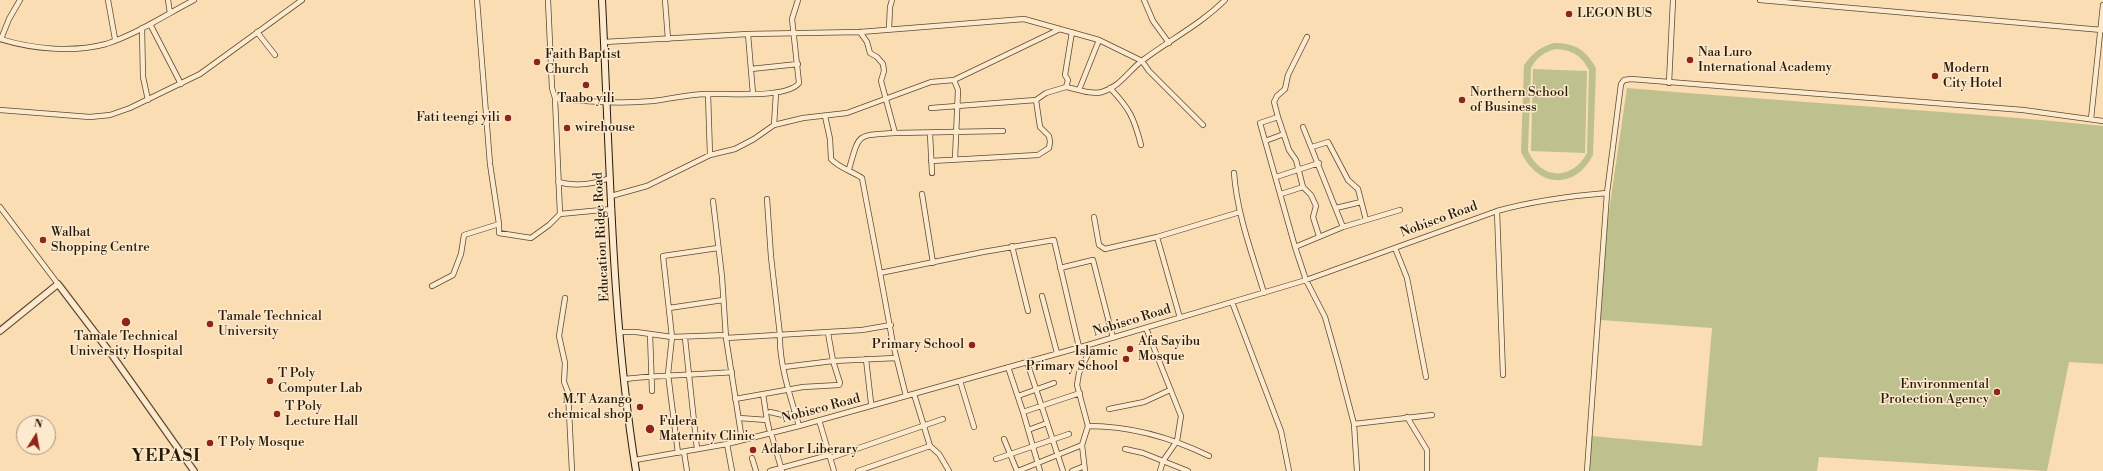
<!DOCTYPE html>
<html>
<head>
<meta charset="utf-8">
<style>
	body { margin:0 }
	#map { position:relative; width:2103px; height:471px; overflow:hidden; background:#faddb3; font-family:"Libre Bodoni",serif }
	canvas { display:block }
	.north { position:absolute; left:16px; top:415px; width:40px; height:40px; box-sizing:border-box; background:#fce9ce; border:1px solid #a7967e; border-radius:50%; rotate:11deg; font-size:11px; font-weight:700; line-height:16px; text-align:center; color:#281a05 }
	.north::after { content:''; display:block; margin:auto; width:14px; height:18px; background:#8f2418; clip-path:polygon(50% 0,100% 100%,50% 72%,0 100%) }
</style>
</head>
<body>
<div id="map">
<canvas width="2103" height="471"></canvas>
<div class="north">N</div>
</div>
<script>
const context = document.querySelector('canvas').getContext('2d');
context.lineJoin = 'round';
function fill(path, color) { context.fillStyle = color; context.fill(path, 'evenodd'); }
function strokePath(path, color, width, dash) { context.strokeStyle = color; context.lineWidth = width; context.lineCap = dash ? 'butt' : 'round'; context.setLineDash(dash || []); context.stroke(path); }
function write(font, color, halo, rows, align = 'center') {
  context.font = font + ' "Libre Bodoni",serif'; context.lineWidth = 3; context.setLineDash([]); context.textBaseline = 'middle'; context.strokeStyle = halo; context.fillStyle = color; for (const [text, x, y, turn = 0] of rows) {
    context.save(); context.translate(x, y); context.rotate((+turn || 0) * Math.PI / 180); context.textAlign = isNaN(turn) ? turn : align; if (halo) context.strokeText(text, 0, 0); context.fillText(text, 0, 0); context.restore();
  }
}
fill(new Path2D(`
	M1554,43c21,0 32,7 42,25l-3,87c-18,35 -55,33 -72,-3l3,-87c9,-12 16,-18 30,-22zM1555,49c17,1 26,6 34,21l-2,83c-15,28 -46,27 -59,-2l3,-83c6,-11 12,-15 24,-19z
	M1533,69l54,2 -2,82 -54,-2z
	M1627,88c159,14 318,22 476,38v238l-34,-2 -22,109 -228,-14 -2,14h-227l1,-35 111,10 10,-118 -111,-8v-54z`), '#bec18d');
const minor = new Path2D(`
	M108,0l7,39
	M168,0l2,13
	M477,0l13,164 9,60v9l32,5 18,-13 11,-11 52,-5
	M548,0l4,88 3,10 5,116
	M665,0l3,39
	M1144,0l9,21 16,22
	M1760,0l342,30
	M150,24l31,60
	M142,28l1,49 5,23
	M889,29l1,-22 2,-7
	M257,32l18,23
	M860,32l7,10 3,11 7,4 6,7 1,7 -3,10 14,52 108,-2
	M748,34l5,60
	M1307,37l-19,38 -3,14 -8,7 -3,6 4,15 -18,6 35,124 11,33 19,37 13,46 16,61 3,47
	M0,39c33,10 73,14 106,5 31,-10 59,-29 88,-44
	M1,39l8,-20 11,-19
	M604,42l144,-8 112,-2 164,-13 75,21 43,21 7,10 54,54
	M751,69l47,-5
	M954,80l4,10 -3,69
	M1669,83l4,-83
	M1066,87c11,2 25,8 36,5 18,-5 27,-22 41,-32 28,-21 58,-36 82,-60
	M1110,88c20,21 24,30 31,57
	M1079,90l20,-50
	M708,94l2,61
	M555,98c32,4 67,6 98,3 18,-2 36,-7 54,-7 20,-1 80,5 92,-11l-7,-64 6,-19
	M931,108l105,-8
	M0,110l90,7 20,-2 20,-7 70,-34 102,-74
	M825,116l5,23 1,20c8,9 21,12 31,19l18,95
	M1278,117l11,33 7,10 7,27 8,8 5,11 -3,11 6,19
	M2091,119l12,-114
	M774,125l2,-32
	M1303,127l40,100
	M930,134l2,39
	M1265,141l19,-7
	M1312,147l16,-5 20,38 10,9 8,31
	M931,161l107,-6 11,-7 1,-6 -1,-6 -9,-9 -4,-27 10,-7 20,-6 2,-7 -3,-5 7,-43
	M849,169c11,-38 8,-33 46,-36
	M1234,173c3,41 18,80 30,120
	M1276,177l43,-14
	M558,182c18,5 36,2 52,-4
	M922,194l11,69
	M1281,194l22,-7
	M611,196l36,-10 63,-31 25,-6 19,-10 20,-14 29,-7 44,-5 84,-31 23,-2 106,-51
	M767,199l4,58 9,78c-1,30 11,63 19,91
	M713,201l9,76 4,61 16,102
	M0,207l58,77
	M1336,208l25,-6
	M1497,211l6,164
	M1094,217l5,28 6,4 52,-12 83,-25
	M1157,237l23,81
	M1012,246l16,65
	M1295,247l48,-20 57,-17
	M1395,248l12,30 19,99
	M1060,268l33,-8 20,78
	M432,286l21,-11 8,-21 3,-19 35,-11
	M1042,296l15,57
	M565,298l-6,38 6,27 -1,19 4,10 4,79
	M1232,302l49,129 8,40
	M669,308l54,-8
	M1146,328l35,88 -4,25 -14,20 -3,10
	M619,332h17l36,5 54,-2
	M650,334l2,57
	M685,338l12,111
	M726,338l136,-8 29,-5
	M866,359l5,44
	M1027,362l36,109
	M784,367l49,-6 63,-3
	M1008,367l15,45 17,59
	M624,379c36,-4 72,-4 108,-7
	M960,381l14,46
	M914,394l16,52 9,8 10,17
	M906,396l-13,-52 -13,-71 103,-21 71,-12 25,107
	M1018,396l36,-13
	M735,399l68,-12 36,-2 1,-2 -7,-22 -5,-28
	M1109,409l35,-7 26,-12
	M770,412l13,3 11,-1
	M1023,412l57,-19
	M1407,417l20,33v21
	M739,418l28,2 -4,-26
	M767,420l2,9
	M819,420l15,51
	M1354,424l78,-9
	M1088,426c43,0 82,11 121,30
	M1028,430l19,-7
	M771,433l11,38
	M1004,439l13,32
	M727,444l5,27
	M1125,449l18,4 45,18
	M684,452l3,19
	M678,453l-10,-79 4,-37 -9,-81 55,-8
	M752,458l4,13
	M830,458l113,-39
	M996,459l73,-25
	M635,460l92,-16 72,-18 289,-81 218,-65 191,-69c36,-10 73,-15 110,-18
	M770,471l59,-16
	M858,471l72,-25
	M1018,471l64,-26
	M1072,471l10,-4
	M1085,471l-3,-26 6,-19 -11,-41 2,-12 9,-19v-9
	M1587,471l20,-278 14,-109 3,-4 7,-1 392,31 80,11`);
const tertiary = new Path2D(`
	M0,331l58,-47 54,71 82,116`);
const secondary = new Path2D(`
	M602,0c8,157 9,315 34,471`);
strokePath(minor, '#5c4b30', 6);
strokePath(tertiary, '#5c4b30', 8);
strokePath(secondary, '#281a05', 8);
strokePath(minor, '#fce9ce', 4.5);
strokePath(tertiary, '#fce9ce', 5.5);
strokePath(secondary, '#fce9ce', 6);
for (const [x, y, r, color] of [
	[1569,14,4,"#8f2418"],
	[1690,60,4,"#8f2418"],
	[537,62,4,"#8f2418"],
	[1935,76,4,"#8f2418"],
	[586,85,4,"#8f2418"],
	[1462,100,4,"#8f2418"],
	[508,118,4,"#8f2418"],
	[567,128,4,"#8f2418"],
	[43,240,4,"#8f2418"],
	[126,322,5,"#8f2418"],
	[210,324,4,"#8f2418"],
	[972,345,4,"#8f2418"],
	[1130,349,4,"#8f2418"],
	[1126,359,4,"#8f2418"],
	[270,381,4,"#8f2418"],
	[1997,392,4,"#8f2418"],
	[640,407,4,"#8f2418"],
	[277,414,4,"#8f2418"],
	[650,429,5,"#8f2418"],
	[210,443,4,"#8f2418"],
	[753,450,4,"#8f2418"]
]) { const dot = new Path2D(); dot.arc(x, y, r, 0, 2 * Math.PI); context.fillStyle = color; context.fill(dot); strokePath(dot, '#fce9ce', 1.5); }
write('13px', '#281a05', '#fce9ce', [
	["LEGON BUS",1577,14],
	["Naa Luro",1698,53],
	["International Academy",1698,68],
	["Faith Baptist",545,55],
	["Church",545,70],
	["Modern",1943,69],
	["City Hotel",1943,84],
	["Northern School",1470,93],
	["of Business",1470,108],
	["Taabo yili",586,99,"center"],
	["Fati teengi yili",500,118,"right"],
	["wirehouse",575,128],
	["Walbat",51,233],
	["Shopping Centre",51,248],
	["Tamale Technical",218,317],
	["University",218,332],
	["Tamale Technical",126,337,"center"],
	["University Hospital",126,352,"center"],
	["Afa Sayibu",1138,342],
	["Mosque",1138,357],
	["Primary School",964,345,"right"],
	["Islamic",1118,352,"right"],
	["Primary School",1118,367,"right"],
	["T Poly",278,374],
	["Computer Lab",278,389],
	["Environmental",1989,385,"right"],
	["Protection Agency",1989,400,"right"],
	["M.T Azango",632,400,"right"],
	["chemical shop",632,415,"right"],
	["T Poly",285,407],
	["Lecture Hall",285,422],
	["Fulera",659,422],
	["Maternity Clinic",659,437],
	["T Poly Mosque",218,443],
	["Adabor Liberary",761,450]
], 'left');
write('13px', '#281a05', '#fce9ce', [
	["Nobisco Road",1439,220,-20],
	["Education Ridge Road",602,237,-93],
	["Nobisco Road",1132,321,-17],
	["Nobisco Road",821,409,-15]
]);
context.letterSpacing = '1px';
write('bold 17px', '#281a05', '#fce9ce', [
	["YEPASI",166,457]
]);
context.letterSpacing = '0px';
</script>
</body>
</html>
